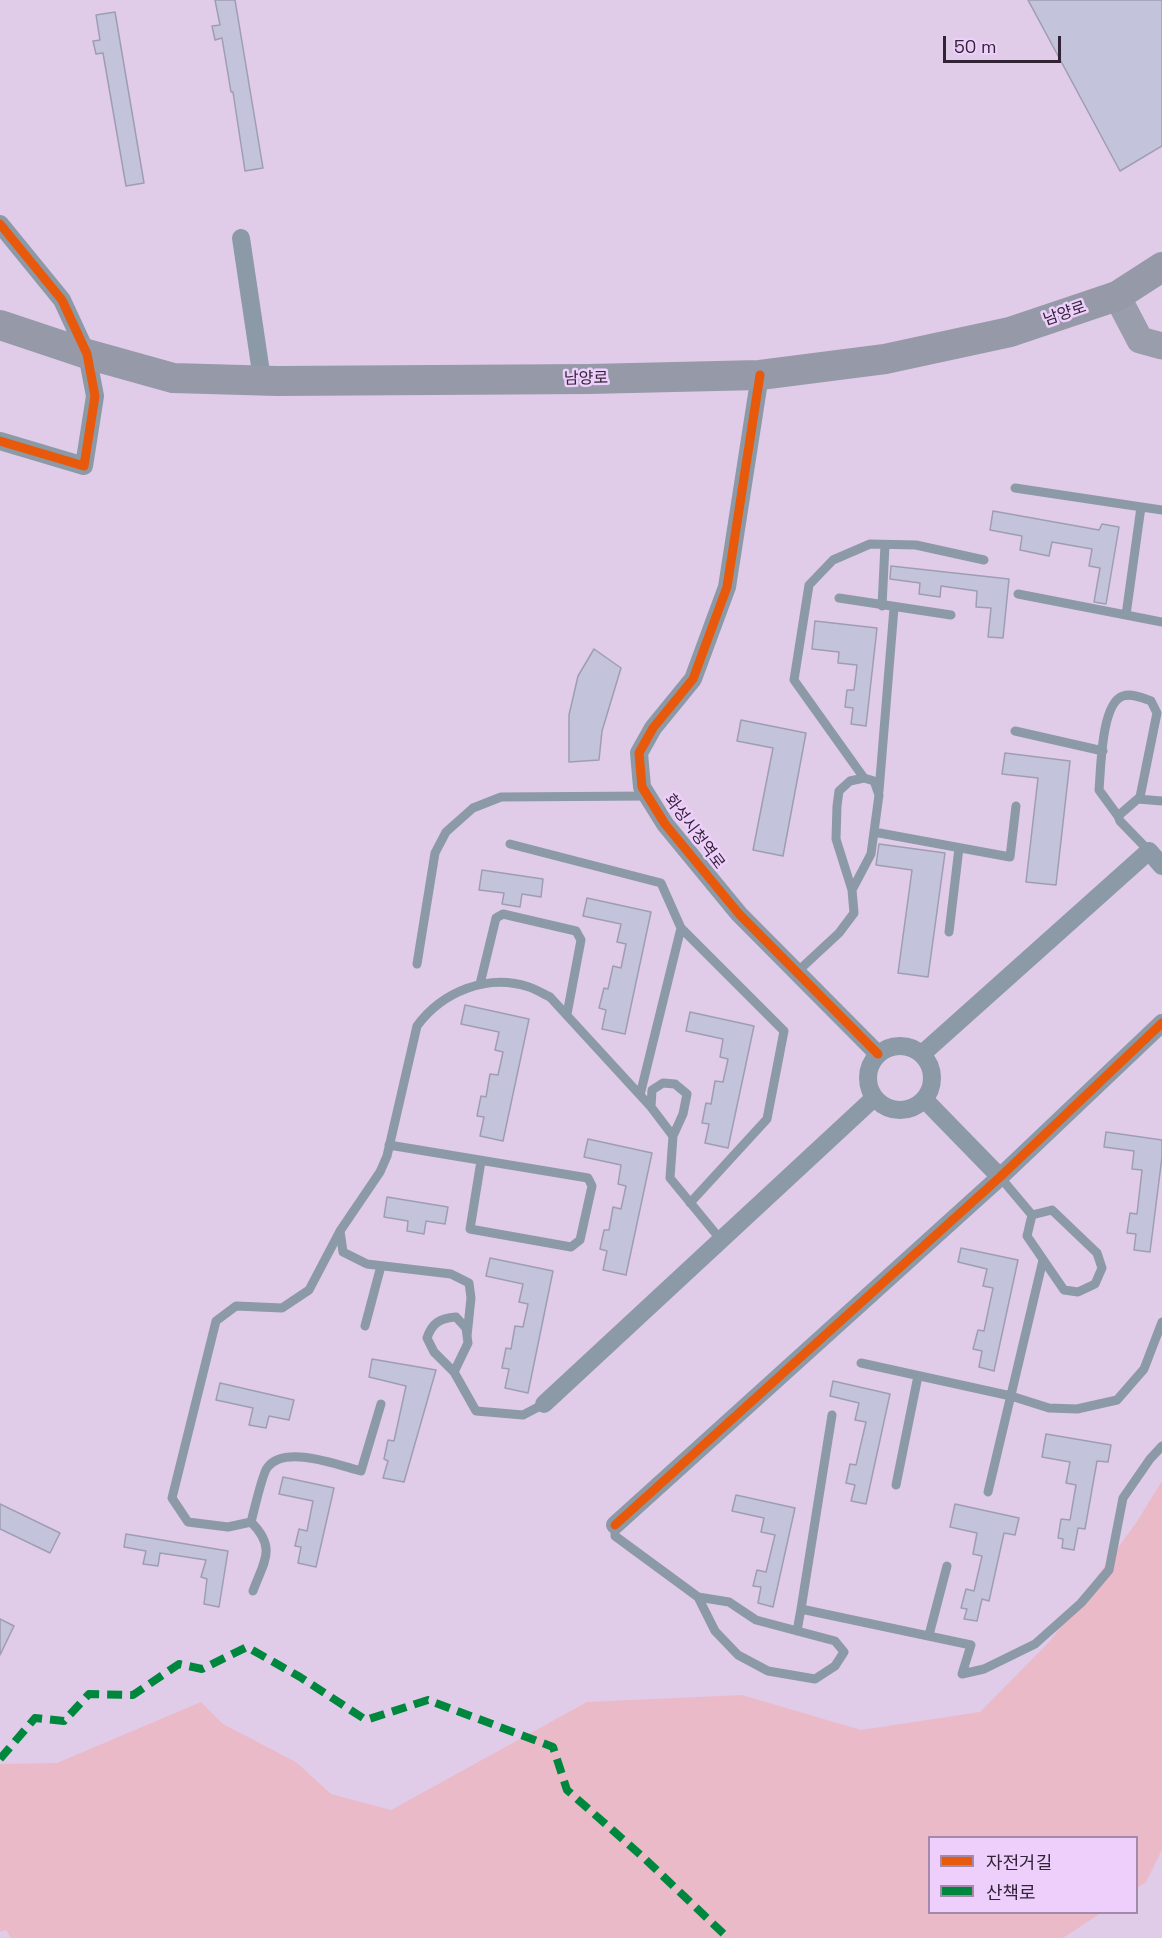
<!DOCTYPE html>
<html>
<head>
<meta charset="utf-8">
<style>
	body { margin:0 }
	#map { position:relative; width:1162px; height:1938px; overflow:hidden; background:#e0cce8; font-family:"Space Grotesk","Noto Sans KR",sans-serif }
	canvas { display:block }
	.legend { position:absolute; left:928px; top:1836px; width:210px; height:78px; box-sizing:border-box; background:#eecffb; border:2px solid #a38aad; margin:0; padding:8px 10px; list-style:none; font-size:18px; color:#322337 }
	.legend li { display:flex; align-items:center; gap:12px; height:30px }
	.legend b { width:30px; border:2px solid #a38aad }
	.scale { position:absolute; left:943px; top:36px; width:118px; height:27px; box-sizing:border-box; border:3px solid #322337; border-top:0; padding-left:8px; font-size:18px; line-height:21px; white-space:nowrap; color:#322337; -webkit-text-stroke:4px #eecffb; paint-order:stroke }
</style>
</head>
<body>
<div id="map">
<canvas width="1162" height="1938"></canvas>
<ul class="legend">
<li><b style="height:8px;background:#e8590c"></b>자전거길</li>
<li><b style="height:8px;background:#00873e"></b>산책로</li>
</ul>
<div class="scale">50 m</div>
</div>
<script>
const context = document.querySelector('canvas').getContext('2d');
context.lineJoin = 'round';
function fill(path, color) { context.fillStyle = color; context.fill(path, 'evenodd'); }
function strokePath(path, color, width, dash) { context.strokeStyle = color; context.lineWidth = width; context.lineCap = dash ? 'butt' : 'round'; context.setLineDash(dash || []); context.stroke(path); }
function write(font, color, halo, rows, align = 'center') {
  context.font = font + ' "Space Grotesk","Noto Sans KR",sans-serif'; context.lineWidth = 5; context.setLineDash([]); context.textBaseline = 'middle'; context.strokeStyle = halo; context.fillStyle = color; for (const [text, x, y, turn = 0] of rows) {
    context.save(); context.translate(x, y); context.rotate((+turn || 0) * Math.PI / 180); context.textAlign = isNaN(turn) ? turn : align; if (halo) context.strokeText(text, 0, 0); context.fillText(text, 0, 0); context.restore();
  }
}
fill(new Path2D(`
	M1162,1481v369l-16,32 -9,6 -1,-50h-206v74l171,1 -38,25h-1052l-5,-8 -6,2v-168l57,-1 144,-61 22,22 73,38 35,32 60,16 196,-108 155,-7 119,35 119,-18 70,-71 86,-118z`), '#eabac8');
const building = new Path2D(`
	M215,0h20l28,168 -18,3 -12,-79h-2l-9,-54 -7,2 -3,-14 8,-1z
	M1028,0h134v146l-42,25z
	M115,12l29,171 -18,3 -23,-133 -7,1 -3,-13 7,-1 -4,-25z
	M993,511l106,19 3,-6 17,3 -13,77 -12,-2 6,-34 -11,-2 3,-17 -40,-7 -3,14 -29,-6 2,-14 -32,-6z
	M891,566l118,13 -6,59 -15,-1 3,-29 -15,-1 1,-16 -36,-5 -1,11 -21,-3 1,-11 -30,-4z
	M815,621l62,7 -11,98 -15,-2 2,-16 -8,-1 2,-17h7l3,-25 -19,-2 1,-11 -27,-3z
	M594,649l27,19 -19,63 -3,29 -30,2v-47l9,-39z
	M741,720l65,13 -23,123 -30,-6 20,-102 -36,-7z
	M1005,753l65,8 -14,124 -30,-3 12,-104 -36,-4z
	M879,844l66,9 -17,124 -30,-4 14,-103 -36,-5z
	M482,870l61,9 -2,18 -19,-3 -2,13 -18,-3 2,-11 -25,-3z
	M587,898l64,14 -26,122 -23,-5 4,-19 -7,-2 5,-20 4,1 5,-23 8,2 5,-24 -9,-2 4,-18 -38,-8z
	M465,1005l64,14 -26,122 -23,-5 4,-19 -7,-1 4,-20 5,1 4,-23 8,1 5,-23 -8,-2 4,-18 -38,-8z
	M690,1012l64,14 -26,122 -23,-5 4,-19 -7,-1 4,-20 5,1 4,-23 8,1 5,-23 -8,-2 3,-18 -37,-8z
	M1106,1132l56,8v17l-12,95 -16,-2 2,-16 -9,-1 3,-20 7,1 5,-44 -10,-1 2,-18 -30,-4z
	M588,1139l64,14 -26,122 -23,-5 4,-19 -7,-2 4,-19h5l4,-23 8,2 5,-23 -8,-2 3,-19 -37,-8z
	M387,1197l61,10 -3,17 -19,-3 -2,13 -17,-3 1,-10 -24,-4z
	M961,1248l57,12 -24,111 -15,-4 3,-16 -9,-2 5,-19 6,1 9,-43 -10,-2 4,-17 -29,-7z
	M490,1258l63,13 -25,122 -23,-5 4,-19 -7,-1 4,-20 5,1 4,-23 8,1 5,-23 -9,-2 4,-18 -37,-8z
	M372,1359l64,11 -32,112 -21,-4 5,-17 -4,-2 4,-19 6,1 12,-55 -37,-9z
	M833,1381l57,13 -24,110 -15,-3 4,-16 -9,-2 4,-19 6,1 10,-43 -11,-2 4,-17 -29,-7z
	M220,1383l74,17 -5,20 -20,-4 -3,12 -17,-3 4,-17 -37,-8z
	M1046,1434l65,11 -3,17 -11,-1 -12,68 -7,-1 -4,22 -12,-2 1,-9 -5,-1 3,-19 9,1 6,-35 -10,-2 4,-21 -28,-5z
	M283,1477l51,11 -18,79 -18,-4 3,-16 -6,-1 4,-17 8,2 6,-30 -34,-7z
	M736,1495l59,13 -22,99 -15,-4 3,-16 -8,-1 4,-16 9,2 9,-37 -14,-3 3,-14 -32,-7z
	M0,1504l60,29 -10,20 -50,-24z
	M955,1504l64,14 -4,17 -11,-2 -15,68 -7,-2 -5,22 -13,-2 3,-10 -6,-1 5,-19 8,2 8,-35 -9,-2 4,-21 -27,-6z
	M126,1534l102,17 -9,56 -15,-3 3,-25 -6,-2 5,-17 -46,-7 -2,13 -15,-2 3,-13 -22,-4z
	M0,1619l14,7 -14,29z`);
fill(building, '#c3c3db');
strokePath(building, '#9f9db3', 1.5);
strokePath(new Path2D(`
	M1015,488l147,22
	M1141,507l-15,108 36,7
	M1018,594l108,21
	M839,598l112,17
	M882,606l3,-61
	M1015,731l88,20
	M864,778l-70,-98 15,-95 24,-25 37,-16 46,1 68,15
	M879,791l15,-183
	M1138,799l24,2
	M1118,816l22,-19 17,-84 -6,-12c-8,-3 -19,-8 -28,-5 -22,7 -22,73 -24,94l19,26 2,5 29,30
	M874,832l136,25 6,-51
	M510,844l151,39 20,45 103,103 -17,88 -77,84
	M949,932l10,-84
	M417,964l18,-111 11,-21 27,-24 28,-11 147,-1
	M797,972l42,-39 15,-20 -2,-23 -16,-51 1,-33 2,-15 11,-10 14,-3 10,3 5,14 -8,59 -19,36
	M480,984l16,-66 7,-4 73,17 5,9 -14,74
	M640,1095l41,-167
	M673,1136l10,-22 4,-20 -12,-10 -12,-1 -11,7 -1,17 22,29 -3,42 51,62
	M389,1145l199,33 4,8 -12,54 -9,7 -101,-18 11,-68
	M1000,1177l32,38
	M1052,1210l45,43 5,15 -7,16 -17,8 -14,-2 -37,-54 5,-21z
	M365,1326l16,-60
	M467,1336l4,-38 -2,-15 -18,-9 -84,-10 -24,-12 -3,-21 40,-59 7,-16 30,-130c25,-34 70,-53 112,-39 7,2 14,7 21,10l101,110
	M861,1363l150,33 38,12 28,1 40,-9 27,-31 18,-47
	M454,1372l14,-29 -2,-15 -10,-11c-16,1 -24,6 -29,21l7,14 20,20 22,39 47,4 21,-11
	M896,1485l22,-109
	M988,1492l55,-232
	M251,1522l-23,5 -40,-5 -16,-24 44,-177 20,-15 46,2 27,-18 31,-59
	M615,1525v11l83,61 17,34 23,24 30,16 47,8 20,-13 9,-14 -9,-11 -79,-21 -27,-18 -31,-5
	M253,1591c11,-30 24,-43 -2,-69 3,-11 11,-47 16,-54 17,-24 71,-3 94,3l20,-67
	M801,1609l31,-194
	M797,1631l4,-22 170,36 -9,29 22,-5 51,-25 46,-41 28,-33 14,-72 27,-39 12,-13
	M929,1635l18,-69`), '#8c99a7', 9);
strokePath(new Path2D(`
	M0,224l62,76 25,54 8,42 -11,70 -84,-25
	M241,238l21,141
	M760,375l-33,212 -34,92 -40,49 -14,25 3,34 23,37 74,90 139,140
	M868 1078a32 32 0 1 1 64 0a32 32 0 1 1-64 0Z
	M922,1054l227,-203 13,15
	M924,1099l76,78
	M544,1404l330,-306
	M615,1525l385,-348 162,-154`), '#8c99a7', 18);
strokePath(new Path2D(`
	M1117,296l23,44 22,6`), '#999dac', 27);
strokePath(new Path2D(`
	M0,325l87,29 86,24 104,3 312,-2 171,-4 125,-16 125,-27 107,-36 45,-29`), '#9699a8', 30);
strokePath(new Path2D(`
	M0,1759l35,-41 29,3 25,-27 44,1 46,-31 23,5 45,-22 53,30 66,43 62,-20 125,47 14,43 77,68 84,80`), '#00873e', 8, [15, 8]);
strokePath(new Path2D(`
	M0,224l62,76 25,54 8,42 -11,70 -84,-25
	M760,375l-33,212 -34,92 -40,49 -14,25 3,34 23,37 74,90 139,140
	M615,1525l385,-348 162,-154`), '#e8590c', 9);
write('16px', '#322337', '#eecffb', [
	["남양로",1065,314,-19],
	["남양로",586,379,-1],
	["화성시청역로",694,832,53]
]);
</script>
</body>
</html>
